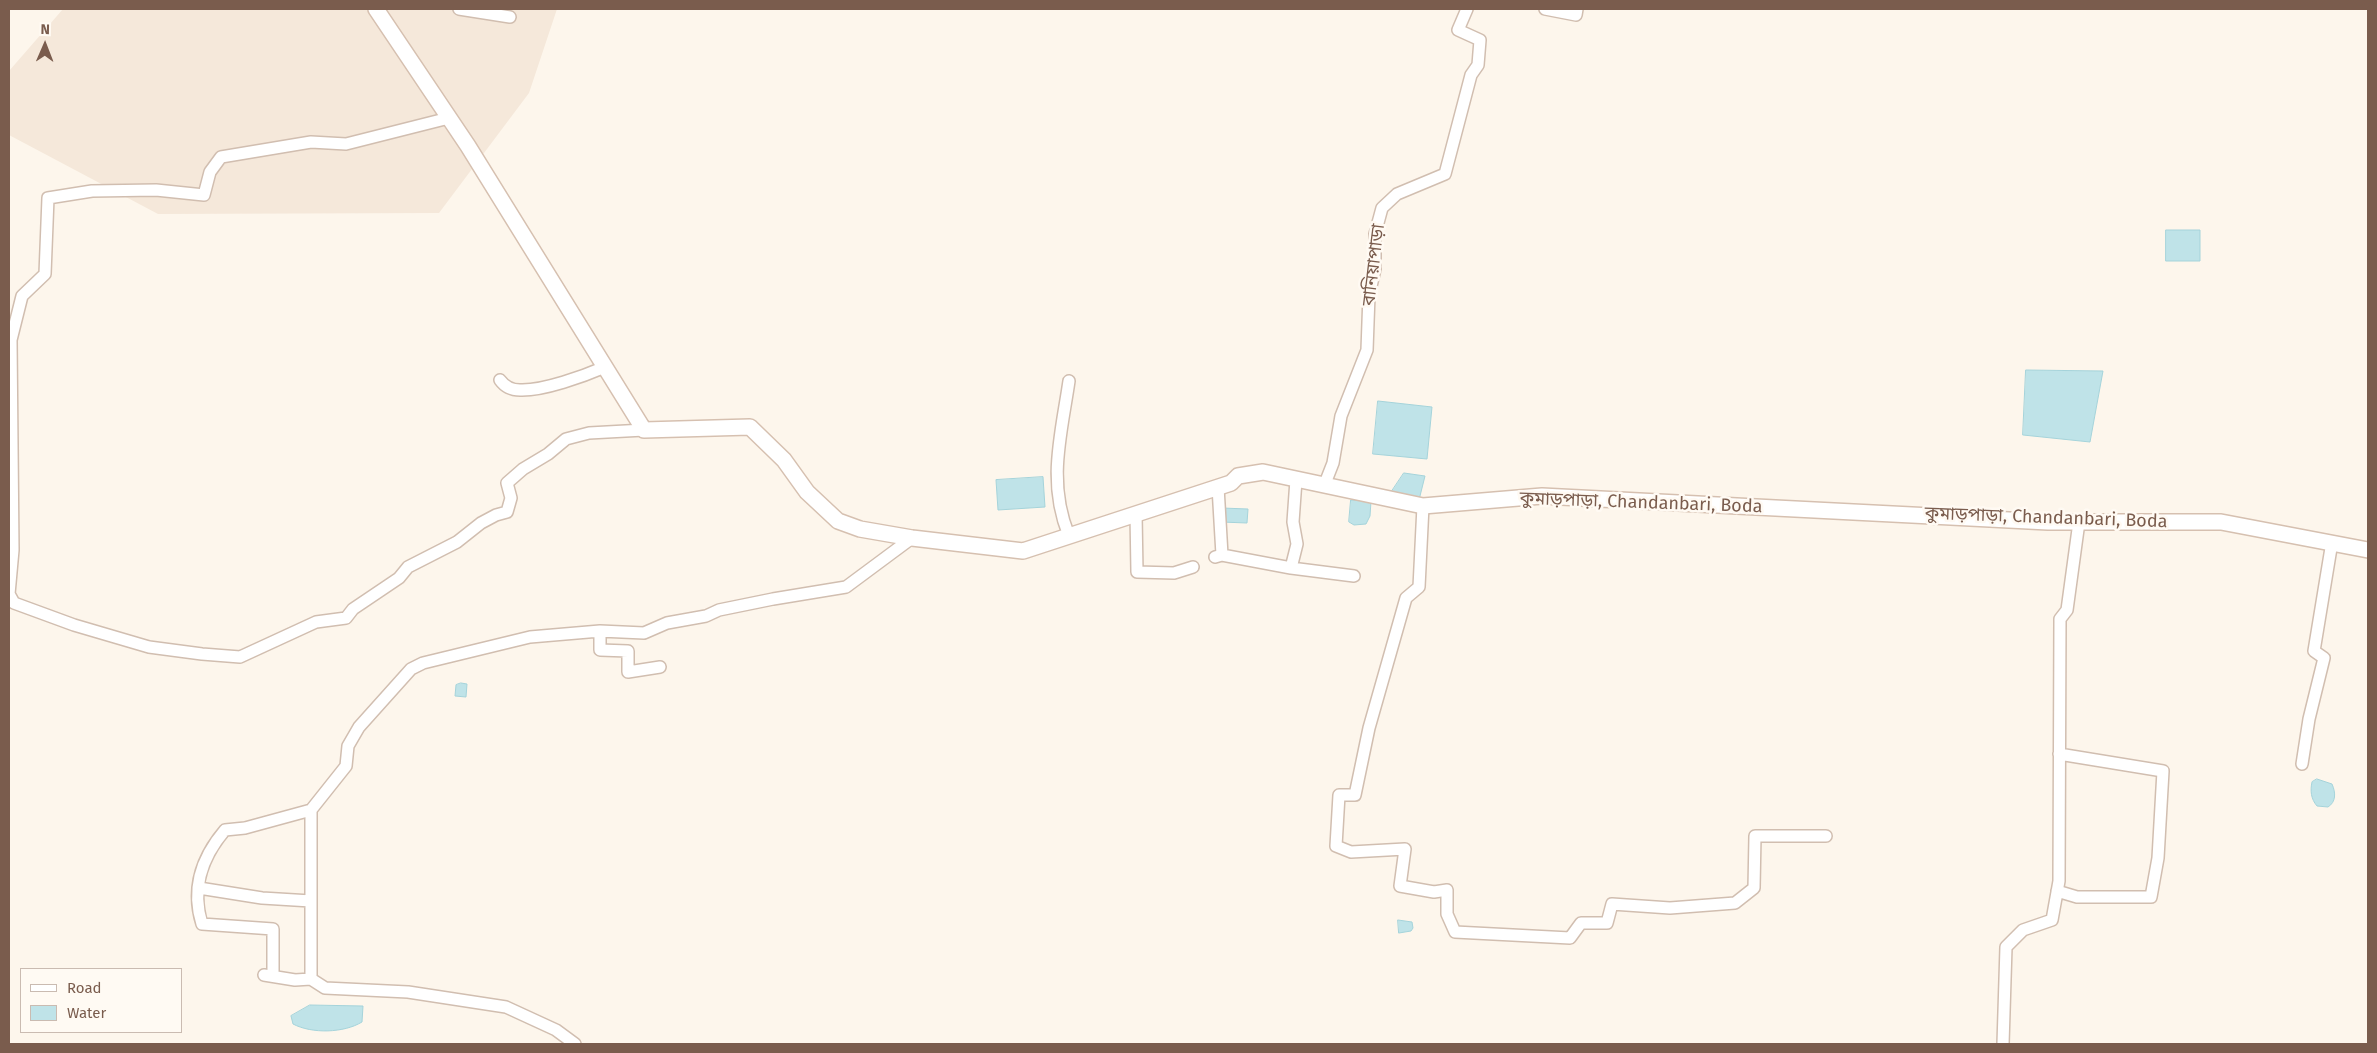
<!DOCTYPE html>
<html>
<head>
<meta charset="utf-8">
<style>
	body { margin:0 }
	#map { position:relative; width:2377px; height:1053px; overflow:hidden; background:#fdf6ec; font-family:"Fira Sans",sans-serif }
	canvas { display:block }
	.frame { position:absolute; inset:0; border:10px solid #7a5c4d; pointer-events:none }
	.legend { position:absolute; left:20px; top:968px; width:162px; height:65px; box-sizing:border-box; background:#fffaf3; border:1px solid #cabbb1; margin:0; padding:6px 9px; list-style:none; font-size:15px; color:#7a5c4d }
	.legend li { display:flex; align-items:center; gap:10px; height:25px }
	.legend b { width:25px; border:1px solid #cabbb1 }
	.north { position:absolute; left:20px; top:20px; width:50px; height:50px; -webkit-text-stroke:4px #fffaf3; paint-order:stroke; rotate:1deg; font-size:14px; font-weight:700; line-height:20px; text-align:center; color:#7a5c4d }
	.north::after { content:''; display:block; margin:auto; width:18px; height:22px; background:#7a5c4d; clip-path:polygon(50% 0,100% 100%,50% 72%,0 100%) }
</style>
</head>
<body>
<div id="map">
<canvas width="2377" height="1053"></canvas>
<div class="frame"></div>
<ul class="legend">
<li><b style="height:6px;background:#fff"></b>Road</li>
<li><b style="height:14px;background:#bfe3e8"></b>Water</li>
</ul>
<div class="north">N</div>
</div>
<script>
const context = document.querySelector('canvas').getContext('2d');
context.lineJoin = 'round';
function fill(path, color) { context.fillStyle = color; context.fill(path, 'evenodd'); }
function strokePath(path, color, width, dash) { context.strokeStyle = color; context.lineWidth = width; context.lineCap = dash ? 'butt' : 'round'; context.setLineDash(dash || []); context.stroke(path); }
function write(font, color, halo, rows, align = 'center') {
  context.font = font + ' "Fira Sans","Noto Sans Bengali",sans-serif'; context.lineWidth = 5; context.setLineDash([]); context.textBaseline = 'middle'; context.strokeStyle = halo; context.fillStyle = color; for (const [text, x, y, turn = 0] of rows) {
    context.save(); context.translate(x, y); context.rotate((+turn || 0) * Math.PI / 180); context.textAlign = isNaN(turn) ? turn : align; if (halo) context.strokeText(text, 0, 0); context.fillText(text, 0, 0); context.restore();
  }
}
fill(new Path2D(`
	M63,9h494l-28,84 -90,120 -281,1 -149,-79v-64z`), '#f5e8da');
const water = new Path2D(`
	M2166,230h34v31h-34z
	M2026,370l77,1 -13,71 -67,-7z
	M1378,401l54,6 -5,52 -54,-5z
	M1404,473l21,3 -6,24 -29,-6z
	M1043,477l2,30 -47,3 -2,-30z
	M1351,500l20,1 -1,15 -4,8 -12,1 -5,-3z
	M1222,508l26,1 -1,14 -26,-1z
	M461,683l6,1 -1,13 -11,-1 1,-11z
	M2317,779l15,5c4,9 4,18 -4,23l-11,-1c-6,-7 -7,-15 -5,-24z
	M1398,920l14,2 1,6 -2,3 -12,2z
	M310,1005l53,1 -1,16c-18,11 -50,12 -69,2l-2,-8z`);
fill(water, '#bfe3e8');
strokePath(water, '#a5d3da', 1);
const street = new Path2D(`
	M459,9l51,8
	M1545,9l31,6 1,-6
	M449,118l-103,26 -35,-2 -90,15 -11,15 -6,23 -48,-5 -64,1 -44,7 -3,76 -23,22 -11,44 2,210 -4,44 5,9 60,22 75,22 53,7 38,3 76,-35 30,-4 7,-9 46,-31 9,-11 49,-25 24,-19 15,-8 11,-3 4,-14 -4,-15 16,-14 25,-15 18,-15 23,-6 55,-3
	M500,380c5,7 12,10 20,10 23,1 64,-14 85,-23
	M1324,486l9,-23 8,-47 26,-66 2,-55 6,-26v-35l7,-26 15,-14 48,-20 26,-99 7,-10 2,-25 -22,-10 9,-21
	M1218,487l4,68
	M1423,506l-4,81 -13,11 -37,130 -14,67h-16l-3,51 15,6 54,-3 -5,37 34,6 13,-2v24l8,18 115,6 11,-15h26l5,-19 58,4 65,-5 19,-15 1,-52h71
	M1136,514l1,58 37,1 19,-6
	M1069,536c-22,-54 -8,-100 0,-155
	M1215,557l7,-2 69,13 6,-24 -4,-22 3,-42
	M1291,568l63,8
	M600,631v19l28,1v21l32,-5
	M2302,764l7,-45 15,-61 -10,-7 18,-109
	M199,888l63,10 49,3
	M2057,891l20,6h74l7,-39 5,-87 -104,-17
	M264,975l31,5 16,-1v-169
	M273,976v-47l-71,-5c-11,-35 0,-67 23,-94l20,-2 66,-18 35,-44 2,-20 11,-19 52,-58 12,-6 107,-26 70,-6 44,2 23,-10 39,-7 13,-6 54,-11 73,-12 66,-49
	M311,979l14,9 83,4 98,15 50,23 19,14
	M2003,1044l3,-97 17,-17 29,-10 7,-39 1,-262 7,-9 12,-88`);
const secondary = new Path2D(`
	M376,9l92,137 176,284 106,-3 34,33 23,32 31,29 22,8 52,9 111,13 208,-68 7,-7 25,-4 160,34 119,-10 506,26h173l147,28`);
strokePath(street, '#d1beb0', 14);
strokePath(secondary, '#d6c0b0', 18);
strokePath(street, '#fff', 11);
strokePath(secondary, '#fff', 15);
write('18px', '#7a5c4d', '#fffaf3', [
	["বানিয়াপাড়া",1374,265,-83],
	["কুমাড়পাড়া, Chandanbari, Boda",1641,503,2],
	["কুমাড়পাড়া, Chandanbari, Boda",2046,518,2]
]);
</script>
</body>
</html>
